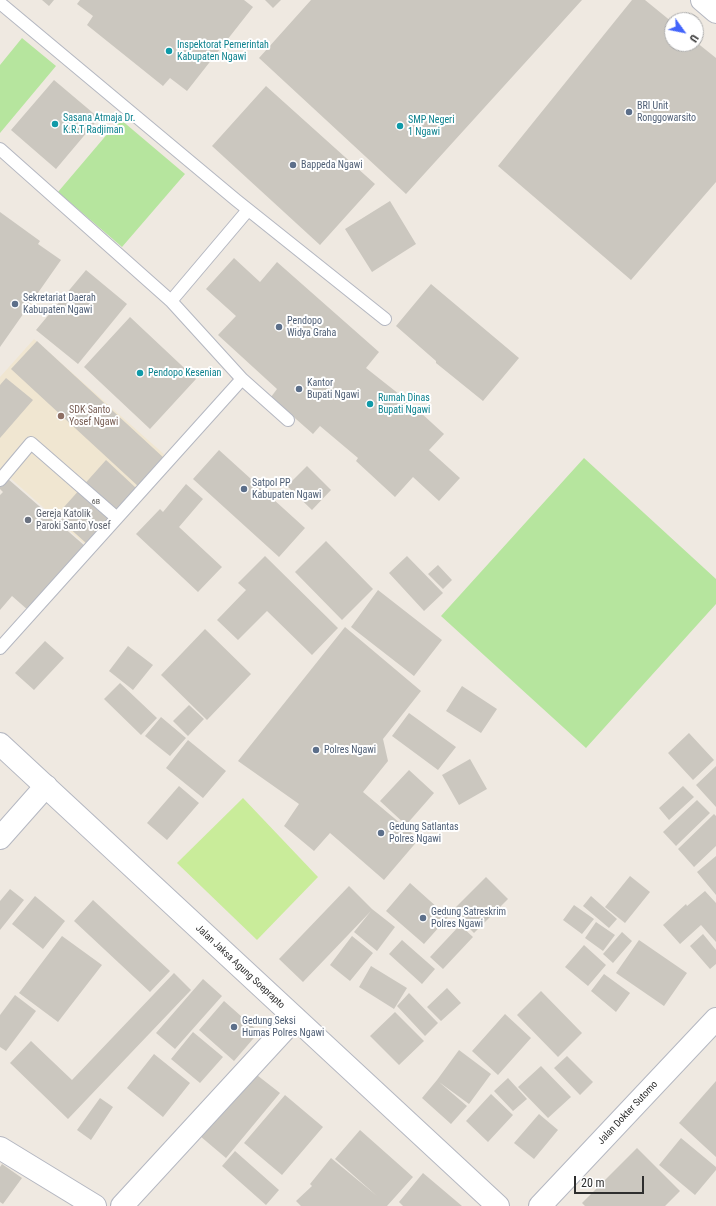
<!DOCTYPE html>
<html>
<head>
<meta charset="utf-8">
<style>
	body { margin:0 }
	#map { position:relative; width:716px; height:1206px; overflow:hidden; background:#efe9e1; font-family:"Roboto Condensed",sans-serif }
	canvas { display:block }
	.north { position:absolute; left:664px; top:12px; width:40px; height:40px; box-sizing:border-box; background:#fff; border:1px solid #ababab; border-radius:50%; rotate:123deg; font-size:11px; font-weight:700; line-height:16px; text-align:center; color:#2e2e2e }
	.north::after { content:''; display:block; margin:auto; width:14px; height:18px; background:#4264fb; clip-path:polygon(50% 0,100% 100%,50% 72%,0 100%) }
	.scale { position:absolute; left:574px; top:1176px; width:70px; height:18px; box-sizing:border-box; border:2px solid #2e2e2e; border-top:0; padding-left:5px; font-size:12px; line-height:14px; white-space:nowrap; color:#2e2e2e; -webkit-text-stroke:3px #fff; paint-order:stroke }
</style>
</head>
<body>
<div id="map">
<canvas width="716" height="1206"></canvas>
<div class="north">U</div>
<div class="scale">20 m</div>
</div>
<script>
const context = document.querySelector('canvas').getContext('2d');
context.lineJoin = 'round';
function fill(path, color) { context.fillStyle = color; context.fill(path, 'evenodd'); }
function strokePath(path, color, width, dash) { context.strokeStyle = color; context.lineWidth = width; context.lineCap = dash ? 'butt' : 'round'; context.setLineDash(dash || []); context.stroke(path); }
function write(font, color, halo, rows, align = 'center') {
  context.font = font + ' "Roboto Condensed",sans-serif'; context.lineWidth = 4; context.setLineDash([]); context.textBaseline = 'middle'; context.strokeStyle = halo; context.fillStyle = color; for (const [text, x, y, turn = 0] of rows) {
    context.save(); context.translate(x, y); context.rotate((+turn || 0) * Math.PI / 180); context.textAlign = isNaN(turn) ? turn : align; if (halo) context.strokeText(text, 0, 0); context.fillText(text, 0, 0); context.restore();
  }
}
fill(new Path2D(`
	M34,339l132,117 -79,90 -87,-77v-92z`), '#f0e6d1');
fill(new Path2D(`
	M22,38l34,28 -56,67v-68z
	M120,119l65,55 -63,73 -64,-55z
	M584,458l132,121v25l-130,144 -145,-132z`), '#b6e59e');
fill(new Path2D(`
	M243,798l75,79 -61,63 -80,-77z`), '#c9ec9a');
fill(new Path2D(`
	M42,0h12l-5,6z
	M80,0h164l9,7 -66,84 -17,-13 -7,8 -76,-61 6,-9 -16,-12z
	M265,0h16l-8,8z
	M311,0h271l-176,194 -147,-136z
	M632,0h13l27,22v22h24v-2l20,16v124l-85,98 -133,-114z
	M54,80l45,38 -43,51 -45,-39z
	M266,86l109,98 -55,61 -108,-99z
	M390,201l26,43 -44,28 -27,-43z
	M0,212l40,29 -2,3 23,16 -61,87z
	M234,258l26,24 17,-20 102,90 -13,16 43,34 35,32 -15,16 31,28 -21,23 -26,-24 -18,20 -39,-36 2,-3 -38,-32 -7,8 -42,-37 6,-8 -59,-54 18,-19 -30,-27z
	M86,270l41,34 -49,60 -42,-34z
	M431,284l88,74 -36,43 -47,-38v-2l-40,-35z
	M130,317l66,62 -46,50 -66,-62z
	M37,341l128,118 -26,28 -128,-118z
	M6,378l27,22 -33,38v-53z
	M219,450l86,78 -26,29 -86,-78z
	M106,460l30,28 -50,55 -30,-27z
	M307,466l24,24 -19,20 -25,-24z
	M0,472l85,74 -56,65 -17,-15 -12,14v-115l3,-3 -3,-3z
	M186,484l17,15 -24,28 43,40 -24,25 -62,-58 24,-25 3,3z
	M326,541l47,48 -31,31 -47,-48z
	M265,556l73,72 -26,27 -45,-44 -29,29 -21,-20 29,-30 -8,-7z
	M407,556l36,37 -19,18 -35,-38z
	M438,565l14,15 -9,9 -15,-15z
	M378,590l64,50 -28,36 -63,-49z
	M345,627l76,64 -38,48 5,22 -25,31 56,47 -35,41 -54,-47 -16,18 -30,-25 15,-22 -61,-43z
	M205,629l46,45 -44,46 -46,-45z
	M45,641l19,17 -30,32 -19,-17z
	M128,646l25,19 -20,25 -24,-19z
	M120,683l37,35 -16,17 -37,-36z
	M462,686l35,23 -16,24 -35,-22z
	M189,705l15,14 -16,17 -15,-15z
	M409,713l47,34 -18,23 -46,-34z
	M161,717l25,21 -16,18 -25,-20z
	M689,733l25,27 -21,20 -25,-27z
	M188,740l38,31 -23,27 -37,-30z
	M470,759l17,30 -28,16 -17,-30z
	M716,766v41l-20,-22z
	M409,770l25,23 -28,32 -26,-24z
	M179,786l20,17 -32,37 -20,-17z
	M683,786l11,11 -25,23 -10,-12z
	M697,800l13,13 -34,33 -13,-14z
	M714,814l2,2v30l-22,21 -16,-18z
	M716,856v39l-19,-23z
	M630,876l20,16 -25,31 -20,-16z
	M486,877l22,22 -34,34 -22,-22z
	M410,883l38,34 -24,27 -38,-33z
	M349,886l23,23 23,18 -18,24 -23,-19 17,-21 -68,71 -24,-23z
	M10,889l14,11 -24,30v-29z
	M705,891l11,12v39l-15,-17 -21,19 -17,-19 23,-21 1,2z
	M35,896l30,25 -22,28 -31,-25z
	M591,896l26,23 -8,9 -26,-22z
	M93,900l77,71 -20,21 -76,-71z
	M574,905l20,14 -12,15 -19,-14z
	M596,922l19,13 -12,16 -18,-13z
	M460,925l13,12 -30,32 -13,-12z
	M622,932l10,9 -19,22 -10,-9z
	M703,934l13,16v14l-6,5 -20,-23z
	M62,936l40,29 -44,57 -39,-29z
	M352,936l21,17 -23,28 -20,-16z
	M402,940l33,29 -13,15 -33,-30z
	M639,940l48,33 -23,33 -48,-33z
	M584,945l22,20 -18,21 -23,-19z
	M371,966l36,22 -13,21 -35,-22z
	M174,973l17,17 -123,129 -58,-56 21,-22 41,39z
	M604,974l26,19 -14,19 -25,-21z
	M203,979l19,17 -47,53 -19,-16z
	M447,988l14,15 -20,18 -14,-14z
	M541,991l41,42 -24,24 -41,-42z
	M409,993l29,30 -13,13 -28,-30z
	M15,995l21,16 -30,40 -6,-4v-32z
	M224,1001l35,31 -25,29 -35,-31z
	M395,1012l29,29 -25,24 -29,-29z
	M505,1014l26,24 -33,37 -26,-24z
	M193,1032l30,25 -23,26 -29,-24z
	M459,1050l32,24 -22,30 -30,-22 28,24 -16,18 -29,-26 15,-18z
	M154,1054l36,29 -27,34 -36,-29z
	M567,1056l26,26 -13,13 -26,-27z
	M541,1066l30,31 -23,21 -30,-31z
	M253,1072l27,21 -54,65 -26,-22z
	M508,1078l19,21 -14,12 -19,-20z
	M716,1081v76l-37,-34z
	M491,1094l22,21 -25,27 -22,-21z
	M285,1095l38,32 -41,48 -38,-32z
	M100,1098l13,9 -22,33 -14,-10z
	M539,1114l19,16 -24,29 -20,-16z
	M360,1130l53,47 -26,29h-86l-5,-5 16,-15 -2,-2 21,-26 46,38 -42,-37z
	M681,1138l35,29v3l-21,25 -36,-30z
	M637,1148l43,43 -15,15h-80l-3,-3z
	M235,1151l44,39 -13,15 -44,-39z
	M2,1164l20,14 -19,26 -3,-2v-35z
	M423,1173l39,33h-59l-4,-4z`), '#cbc7bf');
const service = new Path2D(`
	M0,3l236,197 149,119
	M0,149l171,152 71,78 46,41
	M171,301l77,-91
	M0,480l31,-37 86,75
	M0,648l242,-269`);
const minor = new Path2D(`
	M0,838l46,-52
	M0,1148l95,58
	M122,1206l173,-188`);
const tertiary = new Path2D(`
	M702,0l14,12
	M540,1206l176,-187`);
const secondary = new Path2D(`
	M0,744l498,462`);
strokePath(service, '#b4b7c1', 14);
strokePath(minor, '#b4b7c1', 24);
strokePath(tertiary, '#b4b7c1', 24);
strokePath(secondary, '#b4b7c1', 24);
strokePath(service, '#fff', 12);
strokePath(minor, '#fff', 22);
strokePath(tertiary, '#fff', 22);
strokePath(secondary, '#fff', 22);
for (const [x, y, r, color] of [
	[169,51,4,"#0f9aa8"],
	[629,112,4,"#5c6f8a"],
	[55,124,4,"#0f9aa8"],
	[400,126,4,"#0f9aa8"],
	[293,165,4,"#5c6f8a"],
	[15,304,4,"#5c6f8a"],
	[279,327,4,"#5c6f8a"],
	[140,373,4,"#0f9aa8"],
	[299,389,4,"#5c6f8a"],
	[370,404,4,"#0f9aa8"],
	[61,416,4,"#8d6e63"],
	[244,489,4,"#5c6f8a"],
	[28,520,4,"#6b7280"],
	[316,750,4,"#5c6f8a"],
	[381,833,4,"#5c6f8a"],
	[423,918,4,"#5c6f8a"],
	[234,1027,4,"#5c6f8a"]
]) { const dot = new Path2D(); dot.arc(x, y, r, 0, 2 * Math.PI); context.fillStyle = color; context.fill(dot); strokePath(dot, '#fff', 1.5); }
write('8px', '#555452', null, [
	["6B",96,502]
]);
write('10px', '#0d838f', '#fff', [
	["Inspektorat Pemerintah",177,45],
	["Kabupaten Ngawi",177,57],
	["Sasana Atmaja Dr.",63,118],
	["K.R.T Radjiman",63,130],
	["SMP Negeri",408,120],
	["1 Ngawi",408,132],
	["Pendopo Kesenian",148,373],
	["Rumah Dinas",378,398],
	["Bupati Ngawi",378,410]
], 'left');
write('10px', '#4e5e75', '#fff', [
	["BRI Unit",637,106],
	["Ronggowarsito",637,118],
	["Bappeda Ngawi",301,165],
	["Sekretariat Daerah",23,298],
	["Kabupaten Ngawi",23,310],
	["Pendopo",287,321],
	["Widya Graha",287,333],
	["Kantor",307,383],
	["Bupati Ngawi",307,395],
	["Satpol PP",252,483],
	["Kabupaten Ngawi",252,495],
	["Polres Ngawi",324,750],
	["Gedung Satlantas",389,827],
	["Polres Ngawi",389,839],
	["Gedung Satreskrim",431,912],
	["Polres Ngawi",431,924],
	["Gedung Seksi",242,1021],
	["Humas Polres Ngawi",242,1033]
], 'left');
write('10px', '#785e54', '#fff', [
	["SDK Santo",69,410],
	["Yosef Ngawi",69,422]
], 'left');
write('10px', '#5b616d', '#fff', [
	["Gereja Katolik",36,514],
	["Paroki Santo Yosef",36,526]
], 'left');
write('10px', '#2e2e2e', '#fff', [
	["Jalan Jaksa Agung Soeprapto",240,967,43],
	["Jalan Dokter Sutomo",628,1113,-47]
]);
</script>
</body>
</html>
